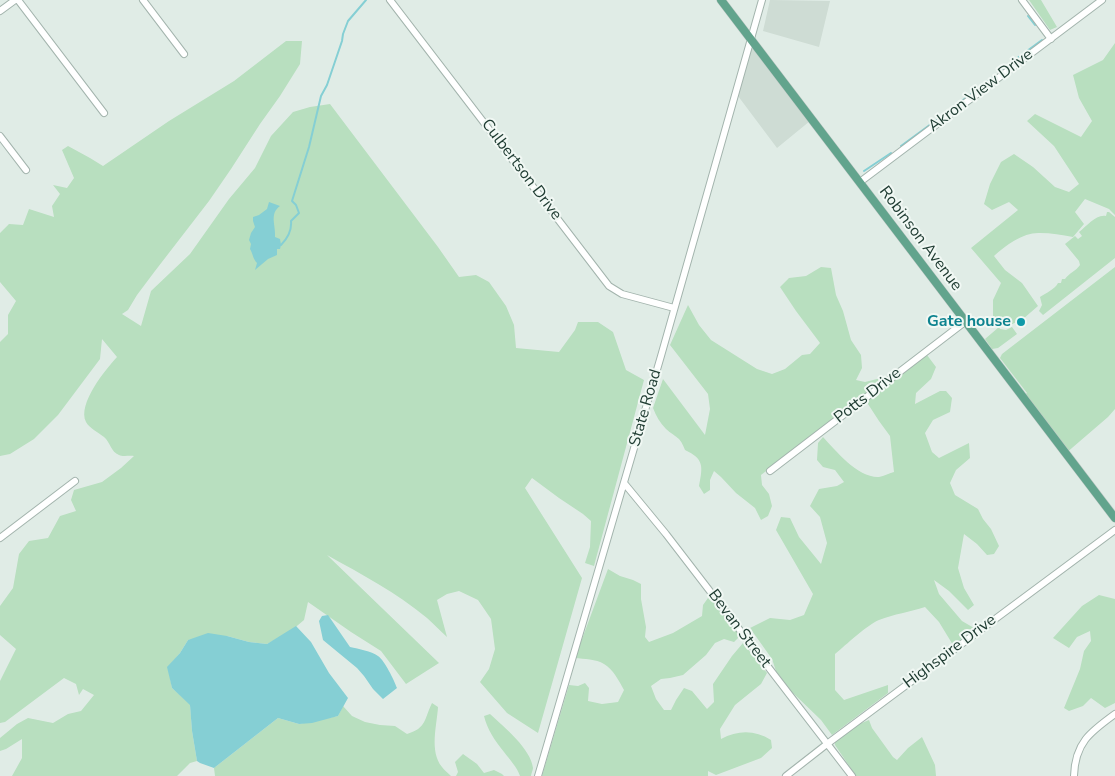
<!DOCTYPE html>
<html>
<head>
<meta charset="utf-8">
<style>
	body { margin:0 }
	canvas { display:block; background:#e0ece6 }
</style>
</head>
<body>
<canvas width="1115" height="776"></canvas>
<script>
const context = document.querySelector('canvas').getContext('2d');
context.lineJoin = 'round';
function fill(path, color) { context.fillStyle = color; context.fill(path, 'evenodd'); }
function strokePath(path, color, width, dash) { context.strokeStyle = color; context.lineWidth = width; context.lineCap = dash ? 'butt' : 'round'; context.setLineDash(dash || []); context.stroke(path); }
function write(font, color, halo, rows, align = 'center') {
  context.font = font + ' "Nunito Sans",sans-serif'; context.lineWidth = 4; context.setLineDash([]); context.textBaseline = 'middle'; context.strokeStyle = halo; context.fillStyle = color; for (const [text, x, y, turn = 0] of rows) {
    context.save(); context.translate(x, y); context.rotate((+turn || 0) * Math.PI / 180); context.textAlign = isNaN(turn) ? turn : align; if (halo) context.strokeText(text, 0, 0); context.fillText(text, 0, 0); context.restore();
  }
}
fill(new Path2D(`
	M770,0l60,1 -11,46 -56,-16z
	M751,43l59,78 -33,27 -39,-52z`), '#cedcd4');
fill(new Path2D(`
	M1029,0h12l16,27 -7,3z
	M286,41h16l-2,23 -20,32 -20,28 -29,45 -22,32 -54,70 -18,24 -9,15 -6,4 19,12 10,-35 39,-37 39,-55 26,-31 16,-32 22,-24 17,-5 20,-3 108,143 21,30 17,-2 13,7 17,24 8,19 2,23 43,4 16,-22 3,-8h20l15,10 13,38 18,10 -50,186 -9,-3 5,-16 1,-26 -8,-7 -24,-16 -27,-20 -7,10 57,90 -44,155 -31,-20 -27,-31 9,-13 6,-20 -4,-30 -13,-19 -19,-9 -12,3 -10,6 10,37c-7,-6 -13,-13 -20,-19 -30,-25 -66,-44 -100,-63l112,108 -33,21 -25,-33 -30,-19 -43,-30 -4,18 -13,11 -24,13 -18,-2 -22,-6 -39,4 -8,13 -12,14 4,21 18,16 2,27 5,30 -7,2 -13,13h-165l10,-18v-19l-16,10 -6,2v-13l17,-14 11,-6 25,5 15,-9 13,-3 13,-16 -11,-6 -4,6 -3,-11 -12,-6 -59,44 -5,1v-42l16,-32 -16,-14v-29l13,-18 6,-34 10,-13 19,-3 12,-22 16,-5 -5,-11 3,-10 28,-8 19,-14 13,-12c-4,-1 -11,1 -15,-1 -8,-3 -9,-13 -15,-18 -5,-4 -15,-9 -18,-15 -9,-18 20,-53 31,-65l-15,-18 -2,20 -42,56 -24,24 -24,15 -10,2v-114l8,-8v-19l8,-14 -16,-19v-49l9,-9 14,1 6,-16 25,8 -2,-11 8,-12 -7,-9 14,3 7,-10 -12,-28 6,-4 22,12 13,8 66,-45 65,-40z
	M1115,43v172l-6,-6 -24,-10 -10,13 9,12 -11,13c-11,-2 -22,-4 -33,-4 -16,-1 -34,12 -46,23l11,14 17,13 16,23 -15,13 -15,7 -15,-10v-16l8,-17 -30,-35 47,-38 -9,-8 -17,8 -8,-6 6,-20 11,-22 13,-8 19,13 22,20 14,5 10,-8 -25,-38 -27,-25 8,-7 46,23 11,-16 -13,-23 -6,-23 30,-15z
	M1107,212h2l6,5v41l-72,57 -4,-4 3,-6 -2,-8c6,-4 15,-8 18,-14h3l1,-4h3c4,-6 11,-8 15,-14l-1,-4 -14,-17 10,-8 3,3 4,-3 -3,-4c8,-6 17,-18 27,-16z
	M821,267l10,1 5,27 7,16 8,29 10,15 1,13 -6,12 9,2 24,-6 -128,99 1,10 7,9 3,12 -4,10 -7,4 -6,-12 -19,-15 -15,-16 -7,-6 -4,9v10l-6,4 -5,-8c4,-20 5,-27 -14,-36 -5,-14 -9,-12 -19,-21 -6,-6 -10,-13 -13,-21l10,-29 42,56 5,-26 -2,-15 -38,-49 18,-40 11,20 12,15 46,29 15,5 13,-5 17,-14 8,-1 10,-11 -24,-32 -16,-24 9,-9 17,-2z
	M1115,267v142l-7,8 -43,37 -43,-57 5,-4 -27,-35 2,-4z
	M999,327l1,2 6,1 6,-3 5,7 -19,14 -6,1 -7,-10z
	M927,355l9,12 -5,12 -15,14 -1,11 25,-13h6l6,7 -2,14 -17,8 -8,13 7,19 7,6 30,-15 1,15 -14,12 -6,13 5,12 23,14 5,10 8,10 8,17 -5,8 -7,1 -10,-11 -13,-10 -6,34 6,20 10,17 -6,5 -19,-19 -15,-11 5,14 23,27 12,7 -11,10 -10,7 -14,-23 -14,-15c-15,5 -31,7 -46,13 -12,5 -33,25 -44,34v36l9,10 44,-15v8l-56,42 -11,-15 -29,-28 -16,-21 -4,-12 -22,-31 20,-10 20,2 14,-5 9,-21 -37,-64 5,-13 9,1 9,19 22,27 6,-21 -7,-26 -10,-11 9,-17 18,-3 7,-4 -9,-12 -12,-3 -6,-7 1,-17 5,-6c13,14 35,41 56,40 5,-1 11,-4 15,-5l-4,-36 -11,-15 -13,-20z
	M608,569l12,7 13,4 8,4v15l5,28 -1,10 4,5 24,-9 29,-17 1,-11 5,-7 5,2 27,36 -6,6 -10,-3 -9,4 -9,12 -23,20 -13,3 -9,1 -10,7 5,13 8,11h7l5,-10 8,-12 8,3 15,18 7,-7 -1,-18 19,-28 11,-13 24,30 -6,11 -26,21 -15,24 1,10c17,-9 34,-9 50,1l1,8 -11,10 -45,17 -8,-4v5h-166l27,-91 9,1 7,-3 4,5 -1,13 14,3 16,-2 6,-12c-5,-9 -11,-21 -20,-26 -8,-5 -20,-5 -29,-6z
	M1099,595l16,4v104l-10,5 -14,-10 -8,8 -14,5 -5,-3 16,-39 4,-18 7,-10 -1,-10 -13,6 -8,11 -16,-10 29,-32z
	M432,703l6,4c-1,18 -9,44 4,60 2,3 6,6 9,9h-236l-1,-8 64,-50 21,6 39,-8 5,-10 9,10 13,6 15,3 15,1 12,8c20,-6 17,-15 25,-31z
	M490,714c14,13 41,35 43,54 0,2 -2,6 -2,8h-11c-3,-9 -10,-16 -16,-24 -9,-11 -17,-23 -20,-36z
	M869,720l3,8 21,29 4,3 11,-12 14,-11 13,28 1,11h-80l-21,-31v-4l22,-16z
	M463,754l14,10 7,9 10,-3 8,4 2,2h-48l2,-4 -3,-10z`), '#b8dfbf');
fill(new Path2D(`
	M269,202l11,4c-11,8 -4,19 -5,31l5,2 1,6 -1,4h-3v6l-9,4 -13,11 2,-7c-4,-4 -4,-9 -7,-14l1,-5 -2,-4 2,-7 4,-6 -2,-6v-4l6,-2 8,-6z
	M328,615l22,32c9,2 21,4 28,9 7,5 16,24 19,32l-14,11 -10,-10 -9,-13 -7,-8 -34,-28 -4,-19 3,-5z
	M296,626l15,16 18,31 19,25 -10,18 -26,7 -13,1 -21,-6 -64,50 -14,-5 -3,-2 -5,-30 -2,-26 -18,-17 -5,-21 13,-14 8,-13 20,-7 19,3 22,6 18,2z`), '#85cfd4');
strokePath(new Path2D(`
	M1028,16l7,9
	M1016,59l26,-19
	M1000,72l11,-9
	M951,109l44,-33
	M901,146l45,-33
	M864,171l27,-18
	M281,245c7,-7 11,-14 10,-24l8,-8 -3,-8 -4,-4 17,-54 12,-51 6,-11 15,-44 1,-7 5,-13 18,-21`), '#85cfd4', 2);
const minor = new Path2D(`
	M18,0l86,113
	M143,0l41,54
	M390,0l219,286 13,8 52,14
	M1022,0l29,39
	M0,11l15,-11
	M0,136l26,34
	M860,182l242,-182
	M770,471l196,-150
	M624,483l42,51 186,242
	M0,538l75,-57
	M538,776l123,-420 101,-356
	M786,776l41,-32 288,-214
	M1074,776c1,-33 16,-44 41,-62`);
const major = new Path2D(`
	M721,0c132,172 262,346 394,518`);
strokePath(minor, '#a3b4ad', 8);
strokePath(major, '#c1c9c6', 9);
strokePath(minor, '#fff', 6);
strokePath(major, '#62a48d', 8);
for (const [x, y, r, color] of [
	[1021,322,5,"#0f9aa8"]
]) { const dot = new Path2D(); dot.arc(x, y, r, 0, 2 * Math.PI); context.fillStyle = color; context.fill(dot); strokePath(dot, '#f1f8f4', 2); }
write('16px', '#203d33', '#f1f8f4', [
	["Akron View Drive",981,91,-37],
	["Culbertson Drive",521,170,53],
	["Robinson Avenue",920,239,53],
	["Potts Drive",868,396,-38],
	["State Road",646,408,-74],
	["Bevan Street",739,629,53],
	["Highspire Drive",950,652,-37]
]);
write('bold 16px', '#0d838f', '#f1f8f4', [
	["Gate house",1011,322]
], 'right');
</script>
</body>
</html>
